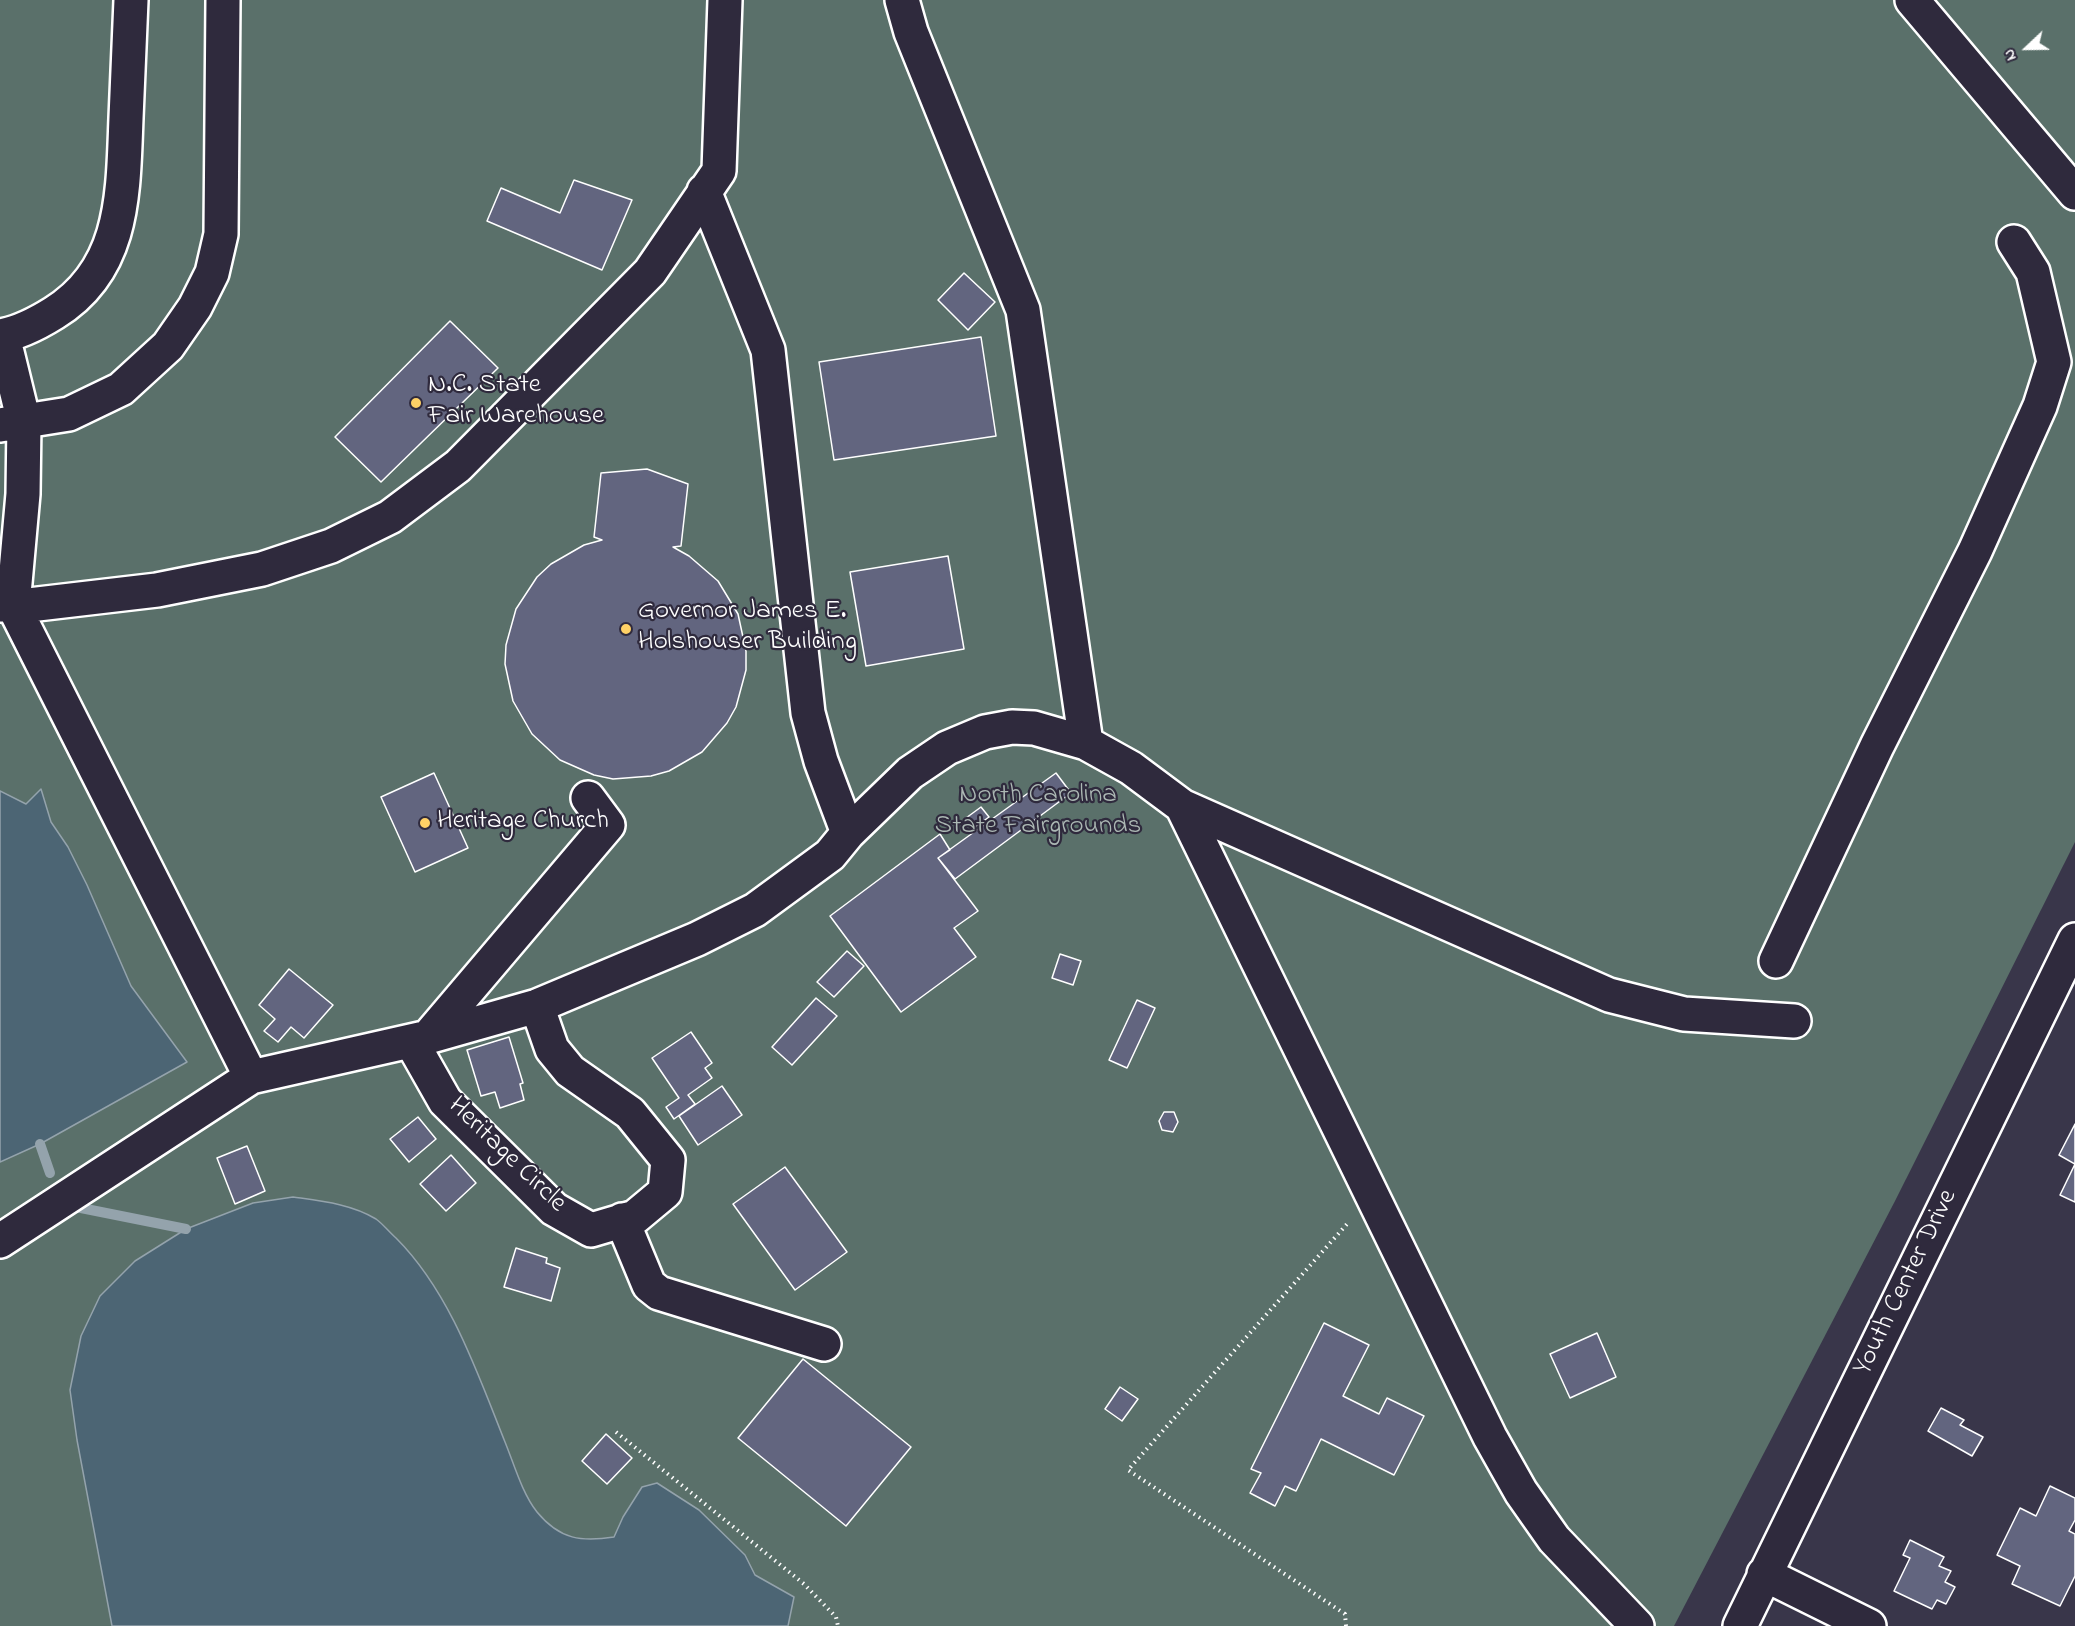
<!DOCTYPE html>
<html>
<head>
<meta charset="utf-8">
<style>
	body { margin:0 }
	#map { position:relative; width:2075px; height:1626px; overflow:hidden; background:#39364a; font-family:"Indie Flower",sans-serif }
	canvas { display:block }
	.north { position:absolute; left:1997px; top:18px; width:60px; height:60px; -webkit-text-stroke:4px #2f2a3d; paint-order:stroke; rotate:248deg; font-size:16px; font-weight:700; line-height:24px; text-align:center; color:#fff }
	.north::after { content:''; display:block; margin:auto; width:21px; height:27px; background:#fff; clip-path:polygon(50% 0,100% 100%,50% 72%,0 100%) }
</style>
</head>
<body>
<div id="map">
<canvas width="2075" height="1626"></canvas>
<div class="north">N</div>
</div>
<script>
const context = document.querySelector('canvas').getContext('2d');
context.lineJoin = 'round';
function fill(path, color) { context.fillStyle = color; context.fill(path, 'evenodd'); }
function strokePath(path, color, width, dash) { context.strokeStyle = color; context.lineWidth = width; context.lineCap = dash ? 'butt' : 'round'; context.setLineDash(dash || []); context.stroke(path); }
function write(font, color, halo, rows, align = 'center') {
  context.font = font + ' "Indie Flower",sans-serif'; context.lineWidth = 4.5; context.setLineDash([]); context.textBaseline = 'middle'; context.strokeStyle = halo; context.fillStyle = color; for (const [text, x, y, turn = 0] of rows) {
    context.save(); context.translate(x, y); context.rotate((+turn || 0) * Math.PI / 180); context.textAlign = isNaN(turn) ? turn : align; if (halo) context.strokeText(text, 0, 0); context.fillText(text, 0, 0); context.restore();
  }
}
fill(new Path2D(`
	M0,0h2075v842l-180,359 -221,425h-1674z`), '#5a706a');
const water = new Path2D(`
	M41,789l10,33 17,25 19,38 44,101 56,76 -147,82 -40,18v-371l26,13z
	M293,1197c28,4 58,7 83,22 7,5 13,13 20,19 54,54 81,134 109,204 9,22 17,51 32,70 23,28 45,30 77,25l9,-20 19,-30 15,-4 42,27 46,45 10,20 39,22 -6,29h-676l-35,-186 -7,-50 11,-54 19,-40 35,-35 51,-32 67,-26z`);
fill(water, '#4c6574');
strokePath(water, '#94a3ac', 1.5);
strokePath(new Path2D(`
	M40,1144l10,29
	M66,1205l120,24`), '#94a3ac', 10);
const building = new Path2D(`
	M574,180l58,20 -30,70 -115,-49 14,-33 59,25z
	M964,273l31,29 -27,28 -30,-30z
	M450,321l48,47 -117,114 -46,-45z
	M981,337l15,99 -162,24 -15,-98z
	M647,469l41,15 -7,62 -8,1 16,9 29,25 20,33 8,37v19l-10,37 -9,16 -25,29 -33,19 -18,5 -38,3 -19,-4 -34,-15 -28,-26 -19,-33 -8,-37 1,-19 10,-36 21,-32 14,-13 33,-19 18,-5 -8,-3 7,-64z
	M948,556l16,93 -98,17 -16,-94z
	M434,773l34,75 -53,24 -34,-75z
	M1056,773l15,20 -116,86 -17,-21z
	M981,807l8,10 -15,11 -8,-10z
	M940,834l10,16 -12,8 40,53 -24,17 22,29 -75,55 -71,-96z
	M847,951l17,15 -30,31 -17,-15z
	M1060,954l21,7 -8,24 -21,-7z
	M289,969l44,36 -29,33 -13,-11 -13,15 -14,-11 11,-12 -16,-14z
	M816,998l21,18 -45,49 -20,-18z
	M1137,1000l18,8 -28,60 -18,-8z
	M691,1032l21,31 -7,5 7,10 -24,17 7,9 -21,15 -8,-12 13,-9 -27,-40z
	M509,1037l14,46 -3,1 4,16 -24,8 -5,-16 -14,4 -14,-46z
	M722,1086l20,29 -44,30 -19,-29z
	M1164,1112h10l4,10 -5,10 -11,-2 -3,-9z
	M418,1117l18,22 -27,23 -19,-23z
	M2075,1124v40l-16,-9z
	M247,1146l18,45 -30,13 -18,-46z
	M451,1155l25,28 -30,28 -26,-27z
	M2075,1164v38l-15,-7z
	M785,1167l62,85 -52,38 -62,-86z
	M516,1248l31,10 -1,5 14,5 -9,33 -47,-14z
	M1324,1323l45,22 -26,51 36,18 8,-16 37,18 -30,59 -73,-36 -25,52 -11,-5 -10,20 -25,-13 11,-20 -10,-4z
	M1597,1333l19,44 -46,21 -20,-44z
	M803,1359l108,88 -65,79 -108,-88z
	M1120,1387l18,12 -16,22 -17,-12z
	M1941,1408l23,12 -4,5 23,12 -11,19 -44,-25z
	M606,1434l26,24 -25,26 -25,-23z
	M2050,1486l25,12v22l-6,11 6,3v42l-15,30 -48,-22 8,-18 -23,-11 23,-47 16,8z
	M1910,1540l34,17 -5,9 12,5 -6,11 10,5 -9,17 -9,-4 -5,9 -38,-18 16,-33 -7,-3z`);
fill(building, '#62657f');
strokePath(building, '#fff', 1.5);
const minor = new Path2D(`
	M902,0l9,32 112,278 63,433
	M1912,0l163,193
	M704,191l64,159 40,363 13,48 27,72
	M0,336c19,-3 38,-13 54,-23 71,-44 69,-120 72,-195 2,-39 3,-79 5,-118
	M3,336l21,86 -1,72 -10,111 238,472
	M0,425l69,-11 52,-25 47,-43 27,-39 17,-34 9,-39 2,-234
	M0,605h29l128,-15 105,-21 69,-23 59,-29 68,-51 192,-194 69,-101 6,-171
	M1182,806l427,189 75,19 110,7
	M1776,961l101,-215 98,-195 65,-145 14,-44 -21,-90 -19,-30
	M428,1037l180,-212 -20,-27
	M411,1041l34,60 109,108 37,21 44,-13 30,-25 3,-32 -38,-47 -60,-42 -18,-22 -15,-43
	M622,1220l27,65 10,8 165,51
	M0,1241l251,-164 177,-40 109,-31 160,-67 58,-29 75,-55 18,-22 62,-60 37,-25 38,-16 27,-5 22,1 52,15 45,25 51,38 308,631 31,55 33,47 83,87
	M1764,1574l105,52
	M1740,1626l335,-686`);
strokePath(minor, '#fff', 38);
strokePath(new Path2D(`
	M616,1432l188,152 32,33 2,9
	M1346,1626l-1,-12 -217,-144 219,-246`), '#fff', 4, [1.5, 4.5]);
strokePath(minor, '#2f2a3d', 33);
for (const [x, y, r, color] of [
	[416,403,6,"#ffd166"],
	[626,629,6,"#ffd166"],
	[425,823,6,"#ffd166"]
]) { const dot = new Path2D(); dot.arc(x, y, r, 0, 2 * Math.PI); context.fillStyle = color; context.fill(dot); strokePath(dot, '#2f2a3d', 2); }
write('27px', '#fff', '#2f2a3d', [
	["N.C. State",428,387],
	["Fair Warehouse",428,418],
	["Governor James E.",638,613],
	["Holshouser Building",638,644],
	["Heritage Church",437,823]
], 'left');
write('27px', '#acb8b4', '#2f2a3d', [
	["North Carolina",1038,797],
	["State Fairgrounds",1038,828]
]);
write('27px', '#fff', '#2f2a3d', [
	["Heritage Circle",506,1156,44],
	["Youth Center Drive",1907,1283,-64]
]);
</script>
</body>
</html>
